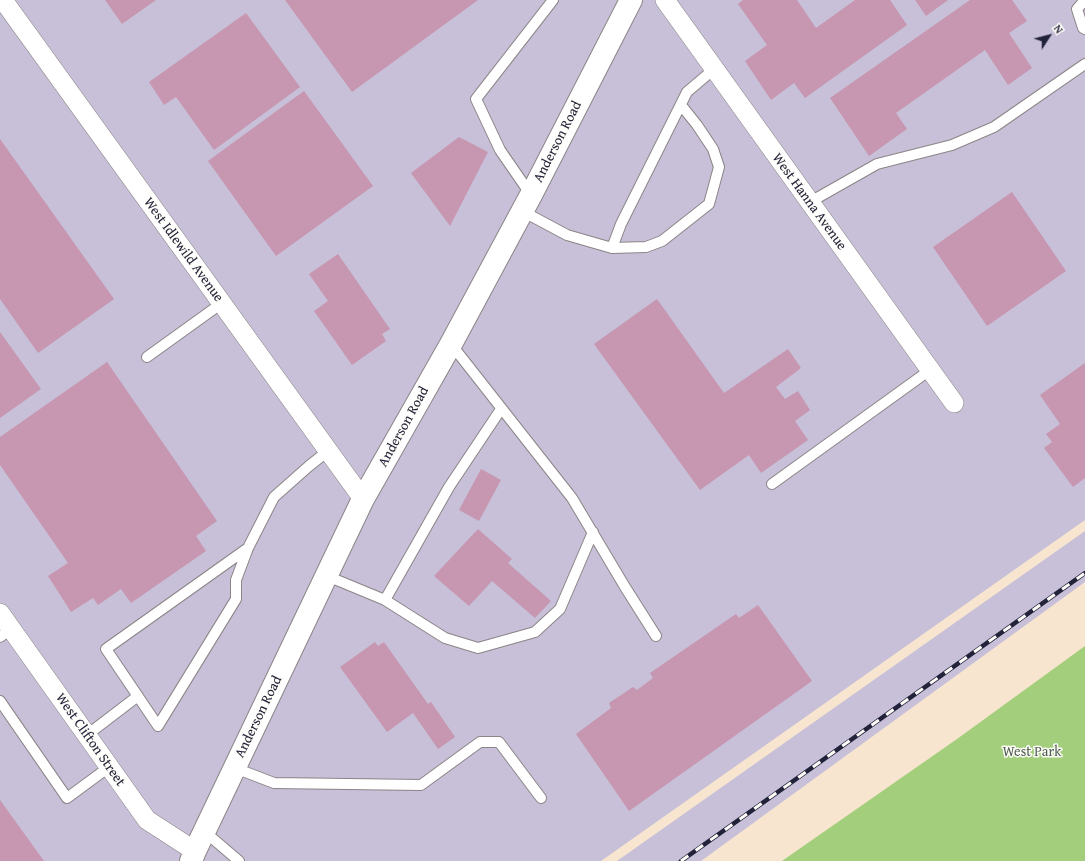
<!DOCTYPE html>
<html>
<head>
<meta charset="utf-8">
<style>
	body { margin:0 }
	#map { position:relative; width:1085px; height:861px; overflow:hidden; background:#f7e5d0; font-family:"Gentium Book Plus",serif }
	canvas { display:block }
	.north { position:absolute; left:1029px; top:16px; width:40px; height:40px; -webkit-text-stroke:3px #fdfcf7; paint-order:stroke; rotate:54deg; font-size:11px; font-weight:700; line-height:16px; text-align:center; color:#22223b }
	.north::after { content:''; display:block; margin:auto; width:14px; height:18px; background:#22223b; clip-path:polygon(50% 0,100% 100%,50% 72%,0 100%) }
</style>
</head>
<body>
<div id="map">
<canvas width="1085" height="861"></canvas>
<div class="north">N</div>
</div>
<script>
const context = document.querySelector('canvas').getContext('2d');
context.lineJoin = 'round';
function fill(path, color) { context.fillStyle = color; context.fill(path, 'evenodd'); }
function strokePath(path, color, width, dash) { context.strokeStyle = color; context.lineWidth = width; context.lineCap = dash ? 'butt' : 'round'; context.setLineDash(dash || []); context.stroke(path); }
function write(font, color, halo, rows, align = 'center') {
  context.font = font + ' "Gentium Book Plus",serif'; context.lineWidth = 3; context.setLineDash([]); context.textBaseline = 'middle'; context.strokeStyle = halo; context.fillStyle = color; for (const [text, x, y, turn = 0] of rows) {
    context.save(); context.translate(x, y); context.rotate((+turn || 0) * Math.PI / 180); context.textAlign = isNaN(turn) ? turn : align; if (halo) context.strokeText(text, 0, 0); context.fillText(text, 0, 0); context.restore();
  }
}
fill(new Path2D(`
	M0,0h1085v520l-484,341h-601z
	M1085,531v51l-384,279h-84z`), '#c7c0d8');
fill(new Path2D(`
	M1085,646v215h-303l175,-122z`), '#a3ce7b');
fill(new Path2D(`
	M105,0h51l-34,24z
	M285,0h193l-126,92z
	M743,0h54l19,28 39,-28h35l17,25 -102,73 -11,-15 -23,17 -26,-39 22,-16 -29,-41z
	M915,0h33l-22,16z
	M970,0h42l15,21 -18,12 23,35 -24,17 -23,-35 -89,63 11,16 -38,27 -39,-58z
	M246,13l54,74 -86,63 -38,-53 -12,8 -15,-23z
	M304,91l69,95 -97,70 -68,-95z
	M459,137l29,15 -38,74 -39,-53z
	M0,139l114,160 -76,54 -38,-54z
	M1012,192l54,79 -79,55 -54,-79z
	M338,254l52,75 -8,5 4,7 -34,24 -38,-54 14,-10 -19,-27z
	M657,299l67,94 64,-44 13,19 -25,19 9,12 13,-8 12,19 -15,11 13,19 -47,33 -12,-18 -49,35 -106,-146z
	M0,332l41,57 -41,29z
	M107,362l110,159 -21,15 10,15 -75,52 -10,-14 -23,16 -5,-7 -22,14 -23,-36 20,-13 -68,-98v-28z
	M1085,363v115l-12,9 -29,-39 8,-6 -6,-8 14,-10 -20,-29z
	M481,469l20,11 -22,41 -20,-11z
	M478,529l34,30 -4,4 43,38 -16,17 -43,-37 -23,25 -35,-30z
	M758,605l54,76 -183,130 -53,-77 35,-26 -2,-5 24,-16 4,3 16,-12 -3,-5 86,-59 3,4z
	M375,642l3,4 6,-4 44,62 3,-2 24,35 -17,12 -25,-36 -26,19 -47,-65z
	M0,800l44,61h-44z`), '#c796b0');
const lane = new Path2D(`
	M1085,0l-8,9 6,19 2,1
	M531,195l-31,-45 -24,-51 77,-99
	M810,202l67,-38 75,-19 42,-18 91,-63
	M522,211l45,24 45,13 34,-1 16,-6 47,-37 10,-37 -6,-18 -16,-24 -16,-20
	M612,248l9,-24 66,-132 27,-23
	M451,344l121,154 53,89 31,49
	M147,357l75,-54
	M772,484l158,-114
	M248,548l-142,101 52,77 78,-127v-19l12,-32 26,-51 35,-31 19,-15
	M327,576l58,24 60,38 33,10 57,-16 25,-23 33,-77
	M385,600l64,-113 52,-78
	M0,637l11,-8
	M0,701l67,97 42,-31
	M87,735l51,-39
	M235,768l39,15 147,2 59,-43h19l42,56
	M205,832l34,29`);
const street = new Path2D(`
	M3,0l360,499
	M665,0l289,403
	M0,613l147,207 48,31`);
const secondary = new Path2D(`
	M191,861l4,-10 168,-352 88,-155 80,-149 100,-195`);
strokePath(lane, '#8c8486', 12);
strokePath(street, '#8c8486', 20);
strokePath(secondary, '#8c8486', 24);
strokePath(lane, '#fff', 10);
strokePath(street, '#fff', 19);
strokePath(secondary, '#fff', 22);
const rail = new Path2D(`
	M681,861l404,-288`);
strokePath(rail, '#22223b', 4.5);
strokePath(rail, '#fdfcf7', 3, [9]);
write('14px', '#22223b', '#fdfcf7', [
	["Anderson Road",558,142,-63],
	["West Hanna Avenue",809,202,54],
	["West Idlewild Avenue",183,250,54],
	["Anderson Road",404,427,-61],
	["Anderson Road",259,717,-64],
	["West Clifton Street",90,740,55]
]);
write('14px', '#4f5e51', '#fdfcf7', [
	["West Park",1032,752]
]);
</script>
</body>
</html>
